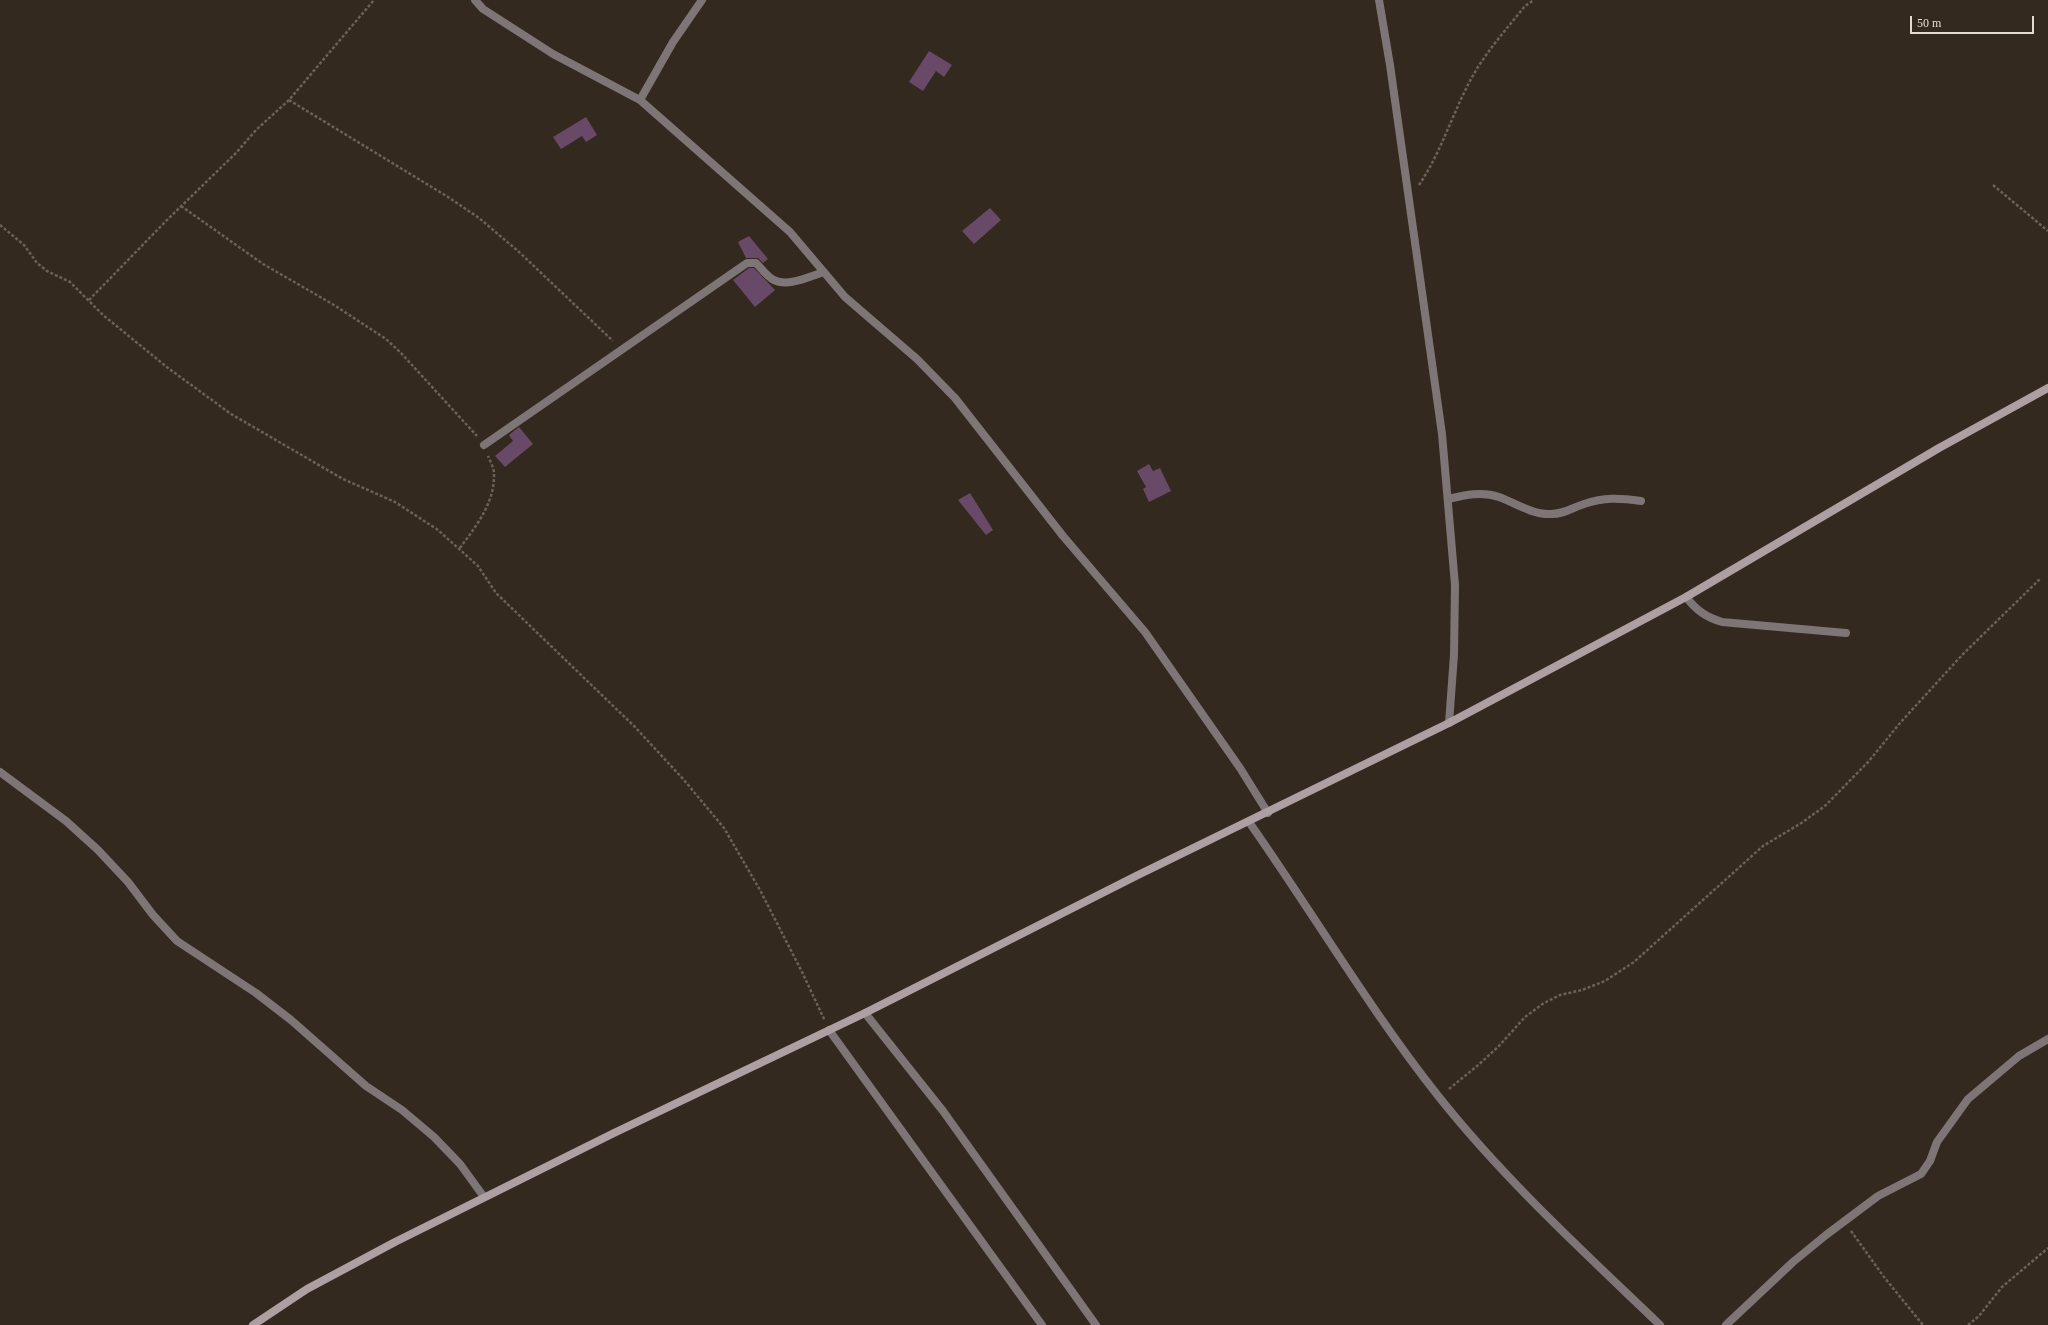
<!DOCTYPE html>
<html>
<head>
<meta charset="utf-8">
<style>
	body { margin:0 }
	#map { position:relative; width:2048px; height:1325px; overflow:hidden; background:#34291e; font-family:"Times New Roman",serif }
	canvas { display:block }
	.scale { position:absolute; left:1910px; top:16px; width:124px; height:18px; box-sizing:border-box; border:2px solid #e2dbd4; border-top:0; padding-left:5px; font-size:12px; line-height:14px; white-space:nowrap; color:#e2dbd4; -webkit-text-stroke:3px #34291e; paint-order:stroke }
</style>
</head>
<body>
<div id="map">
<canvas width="2048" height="1325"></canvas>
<div class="scale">50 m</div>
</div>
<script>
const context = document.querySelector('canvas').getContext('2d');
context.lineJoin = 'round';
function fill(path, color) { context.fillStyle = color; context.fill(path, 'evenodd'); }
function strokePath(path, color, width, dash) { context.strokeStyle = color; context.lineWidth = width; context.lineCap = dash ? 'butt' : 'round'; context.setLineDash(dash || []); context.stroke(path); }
fill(new Path2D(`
	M929,51l23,14 -8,12 -8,-6 -13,20 -14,-9z
	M586,117l11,18 -11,7 -4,-6 -21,13 -8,-12z
	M990,208l11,12 -27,24 -12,-13z
	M749,236l19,23 -5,4 -5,-5h-12l-8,-16z
	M749,268h5l21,22 -20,17 -22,-27z
	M519,427l14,17 -28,23 -10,-11 18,-15 -4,-6z
	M1149,464l4,7 7,-3 11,23 -22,11 -6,-13 3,-2 -9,-16z
	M970,493l23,37 -7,5 -28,-35z`), '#694968');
strokePath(new Path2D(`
	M289,100l159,97 31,21 39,33 95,90
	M1419,185c25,-37 36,-81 59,-118 14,-22 31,-41 47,-61l9,-6
	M1993,185l55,46
	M181,206l82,58 71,41 52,34 15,14 76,83
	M0,225l24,20 13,18 10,8 23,11 33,33 65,53 63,46 112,65 52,23 43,28 40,36 18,27 139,134 49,53 40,48 36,62 42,82 23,49
	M89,300l78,-80 69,-67 20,-23 33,-30 85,-100
	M460,548c16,-22 35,-45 34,-75 0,-5 -4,-12 -6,-17
	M1449,1089l28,-23 21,-19 27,-30 19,-14 16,-8 22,-5 23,-9 29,-19 129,-116 40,-24 23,-17 43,-44 31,-38 63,-69 78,-76
	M1851,1231l33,46 39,48
	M1968,1325l11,-9 23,-29 46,-39`), '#6b6158', 2.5, [3, 2]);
strokePath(new Path2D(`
	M865,1013l78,98 153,214`), '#7e7577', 8);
strokePath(new Path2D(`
	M475,0l8,9 70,45 87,46 150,132 55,65 72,62 38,39 108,138 82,96 95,136 28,45
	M1379,0l11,65 52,369 13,151 -1,70 -5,68
	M640,100l33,-58 29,-42
	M484,445l263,-182h9c5,5 10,12 16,16 15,9 36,-2 52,-7
	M1448,499c17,-4 34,-8 51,-2 16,6 32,17 50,17 13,1 23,-6 35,-10 20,-7 36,-6 57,-3
	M1686,597c11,14 20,20 36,25l124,11
	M0,772l66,49 32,29 30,32 25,33 24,26 79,52 35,27 75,66 36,24 32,27 26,27 24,33
	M1249,822c64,91 121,188 190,275 66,83 145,155 221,228
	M829,1030l213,295
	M1726,1325l67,-63 33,-27 52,-39 43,-22 9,-13 7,-19 31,-43 51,-43 29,-17`), '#7e7577', 8);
strokePath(new Path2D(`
	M253,1325l54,-36 88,-47 219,-109 251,-120 271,-137 313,-153 237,-126 253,-149 109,-60`), '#ad9fa2', 8);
</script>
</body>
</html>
